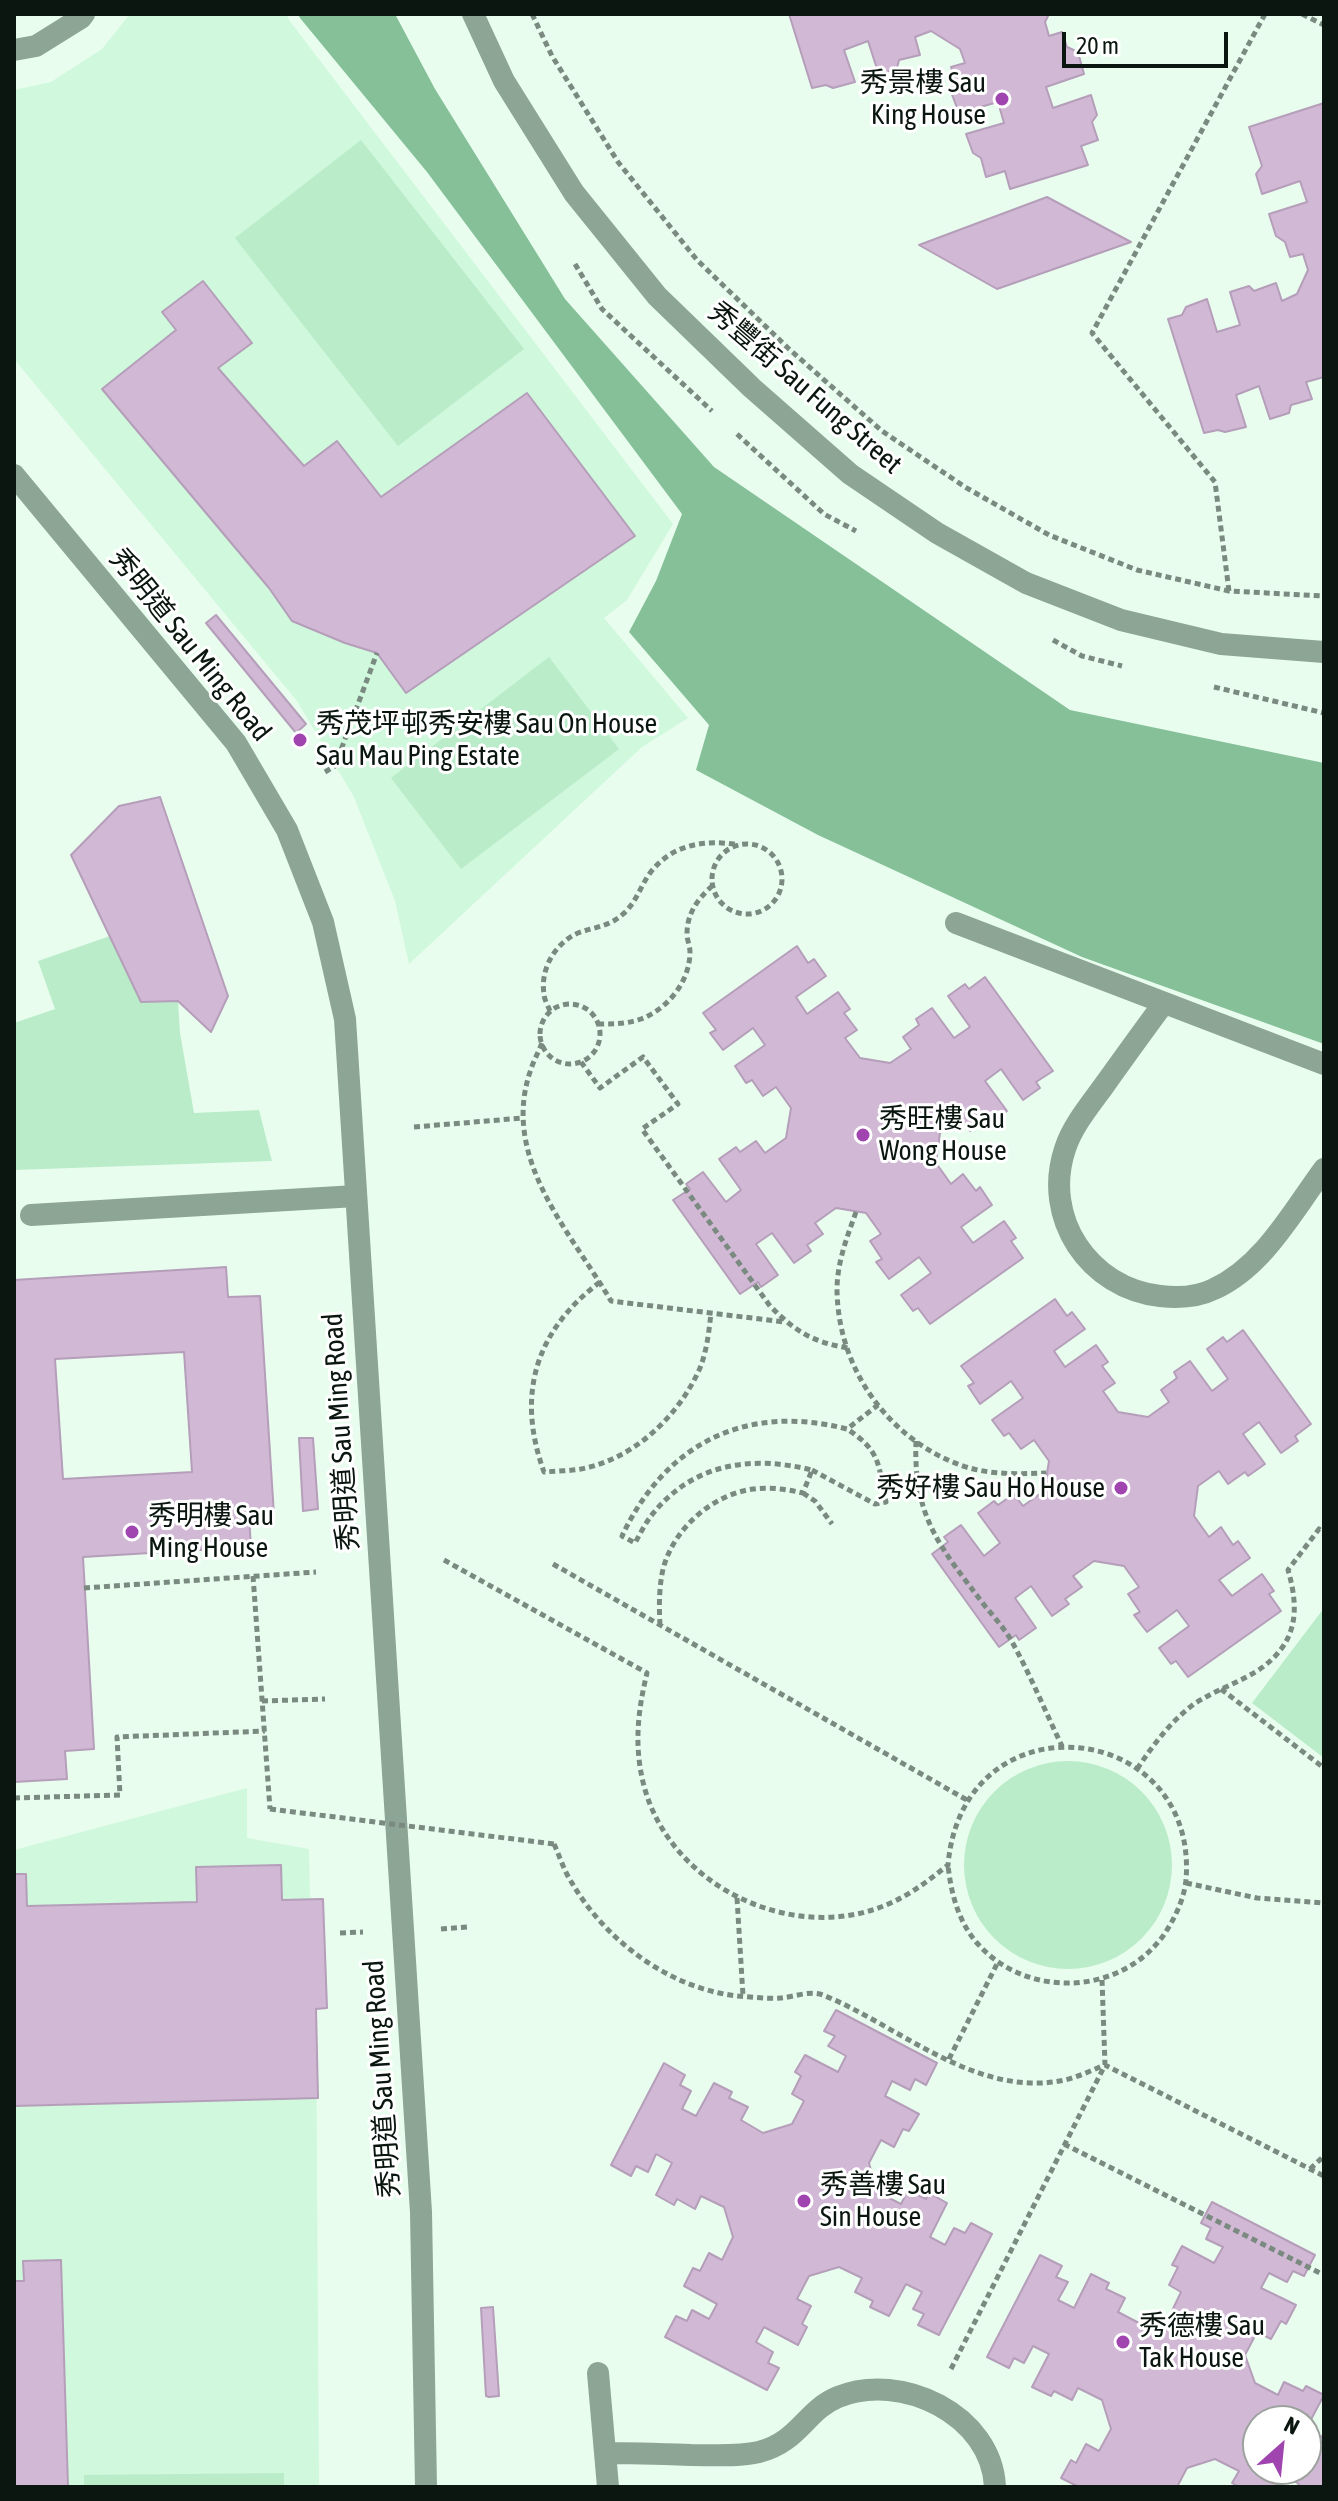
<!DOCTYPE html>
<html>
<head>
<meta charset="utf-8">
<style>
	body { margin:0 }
	#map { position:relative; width:1338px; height:2501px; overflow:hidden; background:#e9fdef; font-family:"Asap Condensed",sans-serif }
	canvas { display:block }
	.frame { position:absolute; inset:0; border:16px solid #0a160f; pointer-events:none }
	.north { position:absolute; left:1242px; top:2405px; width:80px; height:80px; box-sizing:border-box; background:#fff; border:2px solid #9da29f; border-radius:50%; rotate:27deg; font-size:22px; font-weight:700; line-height:32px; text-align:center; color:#0a160f }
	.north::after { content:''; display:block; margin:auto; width:28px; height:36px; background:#a045b0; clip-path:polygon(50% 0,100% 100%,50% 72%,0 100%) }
	.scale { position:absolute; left:1062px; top:32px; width:166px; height:36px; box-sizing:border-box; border:4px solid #0a160f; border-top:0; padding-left:10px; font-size:24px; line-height:28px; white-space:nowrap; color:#0a160f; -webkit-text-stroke:6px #fff; paint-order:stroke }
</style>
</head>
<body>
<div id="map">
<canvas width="1338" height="2501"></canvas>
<div class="frame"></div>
<div class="north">N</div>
<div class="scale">20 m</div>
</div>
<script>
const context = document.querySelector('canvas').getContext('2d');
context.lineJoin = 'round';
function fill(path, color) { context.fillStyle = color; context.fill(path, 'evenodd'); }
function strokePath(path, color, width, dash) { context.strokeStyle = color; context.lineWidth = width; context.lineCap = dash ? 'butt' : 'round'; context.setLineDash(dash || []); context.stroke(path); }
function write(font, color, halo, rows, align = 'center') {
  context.font = font + ' "Asap Condensed","Noto Sans TC",sans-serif'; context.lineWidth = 6; context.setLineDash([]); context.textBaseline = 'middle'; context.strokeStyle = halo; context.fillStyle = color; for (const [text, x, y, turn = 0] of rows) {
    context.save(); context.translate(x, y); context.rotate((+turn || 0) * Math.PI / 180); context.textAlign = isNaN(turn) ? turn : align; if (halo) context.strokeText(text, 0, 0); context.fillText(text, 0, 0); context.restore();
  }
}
fill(new Path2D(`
	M130,14h157l2,6 384,504 -46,76 -23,18 84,100 -46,29 -233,217 -14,-63 -41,-104 -57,-96 -283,-342v-269l37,-8 51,-33z
	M247,1788v50l62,11 1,49 13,1 4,109 -11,1 3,478h-305v-637z`), '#cff8dc');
fill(new Path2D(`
	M361,140l163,209 -126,97 -163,-208z
	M549,657l70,92 -158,120 -70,-91z
	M110,936l31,65h37l2,32 14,80 65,-3 13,51 -258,9v-147l41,-14 -17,-48z
	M1324,1608v150l-72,-55z
	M964 1865a104 104 0 1 1 208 0a104 104 0 1 1-208 0Z
	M284,2473v14h-200v-12z`), '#baecca');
fill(new Path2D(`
	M298,14h97l40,75 130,210 149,168 356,243 254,53v281l-242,-87 -264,-122 -122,-65 13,-45 -80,-93 27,-51 26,-67 -255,-342 -127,-154z`), '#85c099');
const building = new Path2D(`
	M789,14h260l-4,8 4,14 13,-4 5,15 11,5 6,22 -38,13 7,21 38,-13 6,20 -5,7 6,18 -17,6 7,19 -78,24 -5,-18 -19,6 -5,-19 -8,-5 -7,-19 38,-11 -6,-21 -39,11 -8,-21 5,-10 -5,-15 14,-4 -5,-14 -29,-18 -16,6 5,18 -21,5 -2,8 -18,7 -11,-34 -24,9 11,32 -22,6 -7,-3 -14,3z
	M1324,103v274l-18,5 6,17 -21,6 -2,8 -19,6 -11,-33 -23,9 10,32 -21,5 -7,-2 -14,3 -36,-114 14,-4 4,-8 21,-8 10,33 23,-7 -10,-33 19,-6 5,5 22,-8 6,18 15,-7 11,-24 -5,-16 -13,3 -5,-15 -9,-6 -7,-22 38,-12 -7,-21 -38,13 -6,-20 6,-8 -13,-39z
	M1047,197l84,45 -134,47 -78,-44z
	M203,281l49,62 -34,25 86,98 33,-25 44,56 146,-104 108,143 -229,157 -29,-40 -32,-10 -53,-22 -23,-33 -167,-199 74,-59 -14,-18z
	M216,615l90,109 -10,9 -90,-110z
	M160,797l68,199 -17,36 -33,-31 -37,1 -70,-147 48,-49z
	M797,946l11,17 6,-4 12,17 -30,21 11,17 31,-22 12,17 -6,4 13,17 -12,8 15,20 30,5 21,-14 -8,-12 16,-12 -3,-6 16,-11 22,30 16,-11 -22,-31 17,-12 4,5 16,-12 68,94 -17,11 4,6 -17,12 -22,-31 -16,12 22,30 -17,12 -3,-4 -17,12 -9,-13 -21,15 -4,30 15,21 12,-10 13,17 4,-4 12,18 -31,22 12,16 31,-22 12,17 -5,3 12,17 -93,66 -12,-16 -5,3 -12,-16 30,-22 -12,-16 -30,22 -13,-17 6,-3 -12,-18 11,-7 -15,-21 -30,-5 -21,15 8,11 -16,11 4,6 -17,12 -22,-30 -16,11 22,31 -17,12 -3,-5 -18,12 -67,-94 17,-11 -4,-5 17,-12 23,30 15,-12 -22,-31 17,-12 4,5 16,-11 9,12 21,-15 5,-30 -15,-21 -13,9 -11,-16 -6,3 -11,-17 30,-21 -12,-17 -30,22 -13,-17 6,-3 -13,-17z
	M226,1267l2,30 32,-1 14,219 -25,1 2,31 -168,10 11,192 -29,2 2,28 -53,3v-502zM184,1352l8,120 -129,7 -8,-120z
	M1055,1299l12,17 5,-4 13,17 -31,22 11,16 31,-22 12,17 -6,4 13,17 -12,8 15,21 30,5 21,-15 -8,-12 16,-12 -3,-6 16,-11 22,30 16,-12 -21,-30 16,-12 4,5 16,-12 68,94 -16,12 3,5 -17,12 -22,-31 -16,12 22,30 -17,12 -3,-4 -17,12 -9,-13 -21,15 -4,30 15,21 12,-10 12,18 5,-4 12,17 -31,22 13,16 30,-22 12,17 -5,3 12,17 -93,66 -12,-16 -5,3 -12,-16 30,-22 -12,-16 -30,22 -13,-17 6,-3 -12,-18 11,-7 -15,-21 -30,-5 -21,15 9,11 -17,12 4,5 -17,12 -21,-30 -16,12 21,30 -17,12 -3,-5 -17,12 -67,-93 16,-12 -4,-5 17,-12 23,31 16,-13 -22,-30 16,-12 4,4 16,-11 9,12 21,-15 5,-30 -15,-21 -13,9 -12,-16 -5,3 -12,-16 31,-22 -12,-17 -31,23 -12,-18 6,-3 -13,-17z
	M299,1438h14l5,71 -15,2z
	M281,1865l1,35 41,-1 4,109 -11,1 2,89 -304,8v-232h12l1,32 170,-4 -1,-35z
	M836,2010l101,53 -11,22 -11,-6 -5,11 -18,-9 -7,15 34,18 -10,17 -6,-2 -9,18 -13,-7 -12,23 8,29 24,12 7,-14 18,9 3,-6 18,10 -17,34 15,8 9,-17 11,5 6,-10 21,11 -53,101 -21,-10 6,-11 -11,-5 9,-17 -16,-8 -17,32 -19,-9 3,-6 -18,-9 7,-14 -23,-11 -30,9 -12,23 14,7 -9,18 5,3 -9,18 -34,-18 -8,15 17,10 -5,11 11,5 -12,22 -102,-53 11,-21 11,5 5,-11 17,9 8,-15 -33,-18 9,-18 7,3 9,-18 13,7 11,-23 -9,-30 -23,-11 -6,13 -18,-10 -3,6 -18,-10 16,-32 -16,-9 -8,18 -12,-6 -5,10 -20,-11 53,-102 21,12 -5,10 11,6 -9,18 14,7 18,-33 18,9 -3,6 19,9 -7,13 22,13 29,-9 12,-23 -12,-7 9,-18 -6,-4 10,-17 33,17 8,-16 -18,-10 7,-10 -11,-5z
	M1212,2202l103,53 -11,21 -11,-5 -6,11 -18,-9 -8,15 35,17 -10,19 -5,-3 -10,18 -14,-7 -12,23 10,28 23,12 6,-13 19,9 3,-5 18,9 -18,34 16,8 2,-5v55h-27l2,-3 -16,-9 -6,12h-38l-7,-4 7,-12 -24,-12 -28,9 -10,19h-98l-18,-9 10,-18 5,3 10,-19 13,7 12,-22 -9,-29 -24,-12 -6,12 -18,-9 -3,5 -19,-9 17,-33 -16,-8 -9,17 -10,-5 -5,10 -22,-11 53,-102 22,11 -6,11 12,5 -10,18 16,8 17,-34 18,9 -3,6 19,9 -7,14 23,12 29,-9 11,-23 -12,-7 9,-18 -6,-2 10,-19 32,17 9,-16 -17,-8 5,-11 -10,-5zM1258,2421h48v48h-48z
	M61,2260l7,227h-54v-206h10l-1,-20z
	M493,2307l6,89 -10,1 -3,-1 -5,-88z`);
fill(building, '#d1b9d5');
strokePath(building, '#b59eb9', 2);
strokePath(new Path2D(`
	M532,14l20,42 66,106 79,98 92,89 93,82 83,56 84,48 88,35 92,21 95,5
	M1302,14l22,11
	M575,264l27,45 110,102
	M737,434l87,80 32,17
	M1229,591l-14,-109 -123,-149 173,-319
	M1053,640l29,16 40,10
	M1214,687l110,26
	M325,772l10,-6 42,-113
	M712 879a35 35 0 1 1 70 0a35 35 0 1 1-70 0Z
	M540 1034a30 30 0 1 1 60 0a30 30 0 1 1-60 0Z
	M550,1011c-2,-5 -6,-12 -6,-17 -4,-25 11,-51 34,-61 16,-6 31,-6 45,-19 13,-11 17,-27 27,-41 22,-29 55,-34 89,-28
	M598,1024c15,0 29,0 43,-5 27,-10 49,-38 49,-67 0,-6 -3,-12 -3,-18 0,-21 11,-35 25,-48
	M542,1043c-4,10 -9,19 -12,29 -29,87 40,159 81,229l174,21
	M581,1062l19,26 43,-31 35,47 -36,25 128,177c25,25 42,36 78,42
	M414,1127l109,-9
	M856,1212c-9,25 -19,51 -19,78 1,80 53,152 129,177 27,8 53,7 80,6
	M600,1282c-65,49 -84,113 -56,190 12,-1 25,-1 37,-3 53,-10 98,-53 119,-101 7,-18 9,-37 11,-55
	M916,1441c-3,77 25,107 69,165 9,11 19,22 26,34 19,34 34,71 51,106
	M812,1470l63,34 11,-2c-8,-38 -5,-51 -39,-73
	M803,1493l12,8 17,23
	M444,1560l203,113c-9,37 -13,71 -4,109 24,102 147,163 243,123 24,-10 42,-24 62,-40 15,-172 251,-146 238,15 -2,20 -12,40 -23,56 -44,60 -137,63 -186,7 -19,-22 -26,-50 -29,-78
	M553,1564l414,236
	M253,1576l17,233
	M84,1588l232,-16
	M660,1625c-1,-17 -1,-34 2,-51 8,-42 48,-79 91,-85 17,-2 33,0 50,4l9,-23c-61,-15 -120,-7 -161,46 -6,8 -11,18 -16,27l-13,-7c44,-93 124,-133 225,-107l31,-24
	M1221,1689l103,79
	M262,1701l63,-2
	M1137,1769c17,-25 33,-47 57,-65 21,-14 45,-21 66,-35 37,-26 40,-58 28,-99l31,-41 5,4
	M14,1798l106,-3 -3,-58 148,-6
	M554,1844c6,13 10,27 18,39 34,58 98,106 166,113 14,1 29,3 43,2 12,-1 30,-8 42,-3 77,31 153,104 242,85 13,-3 27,-10 40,-15l219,111
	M1186,1883l71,15 67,5
	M737,1898l6,98
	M441,1929l26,-2
	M340,1933l23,-1
	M949,2059l49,-97
	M1064,2144l260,131
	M1310,2169l14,-13
	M951,2369l154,-304 -3,-86`), '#7a8a80', 5, [6, 4]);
strokePath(new Path2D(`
	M473,14l31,67 70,112 83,103 95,92 98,86 87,59 89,50 95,37 100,24 103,8
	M14,50l22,-4 45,-28 3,-4
	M956,923l368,141
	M1164,1003c-21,28 -41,56 -61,84 -14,19 -31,40 -38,62 -23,69 24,139 95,147 17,2 38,1 54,-7 49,-22 79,-78 110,-120
	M31,1215l325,-19
	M598,2373l10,114
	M605,2453c29,0 58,1 86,2 23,0 46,2 68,-3 40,-10 47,-42 79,-55 63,-26 154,18 157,90`), '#8ca594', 22);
strokePath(new Path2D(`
	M14,475l222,268 51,87 36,92 22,97 76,1193 5,275`), '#8ca594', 22);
strokePath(new Path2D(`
	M270,1809l284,35`), '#7a8a80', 5, [6, 4]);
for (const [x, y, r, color] of [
	[1002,99,8,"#a045b0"],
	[300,740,8,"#a045b0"],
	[863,1135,8,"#a045b0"],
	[1121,1488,8,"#a045b0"],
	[132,1532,8,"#a045b0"],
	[804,2201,8,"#a045b0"],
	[1123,2342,8,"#a045b0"]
]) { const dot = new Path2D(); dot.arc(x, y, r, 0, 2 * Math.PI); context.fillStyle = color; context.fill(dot); strokePath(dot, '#fff', 3); }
write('28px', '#0a160f', '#fff', [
	["秀景樓 Sau",986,83,"right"],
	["King House",986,115,"right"],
	["秀茂坪邨秀安樓 Sau On House",316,724],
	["Sau Mau Ping Estate",316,756],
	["秀旺樓 Sau",879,1119],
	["Wong House",879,1151],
	["秀好樓 Sau Ho House",1105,1488,"right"],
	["秀明樓 Sau",148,1516],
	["Ming House",148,1548],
	["秀善樓 Sau",820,2185],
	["Sin House",820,2217],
	["秀德樓 Sau",1139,2326],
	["Tak House",1139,2358]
], 'left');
write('28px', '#0a160f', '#fff', [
	["秀豐街 Sau Fung Street",805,388,41],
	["秀明道 Sau Ming Road",190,645,51],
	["秀明道 Sau Ming Road",341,1432,-94],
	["秀明道 Sau Ming Road",382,2079,-94]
]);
</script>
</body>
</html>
